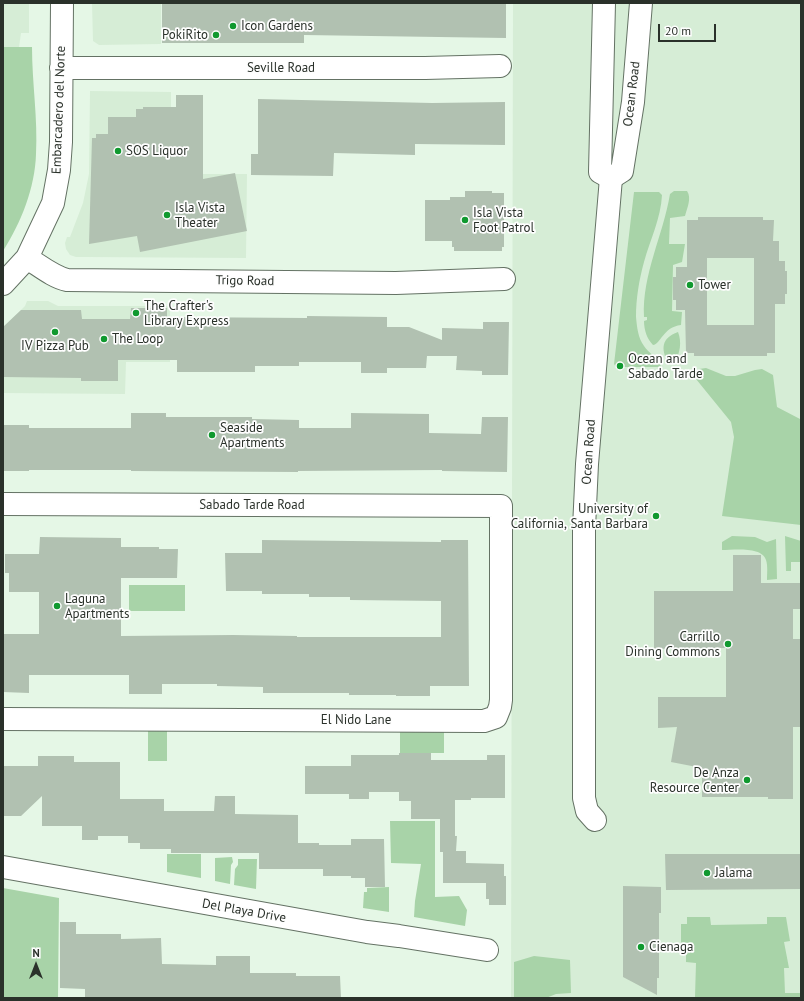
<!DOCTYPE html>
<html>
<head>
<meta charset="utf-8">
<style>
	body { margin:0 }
	#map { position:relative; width:804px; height:1001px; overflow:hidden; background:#e5f7e6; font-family:"PT Sans",sans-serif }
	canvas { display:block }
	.frame { position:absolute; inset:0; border:4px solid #2a312a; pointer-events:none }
	.north { position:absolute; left:16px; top:945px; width:40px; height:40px; -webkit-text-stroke:3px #fefefe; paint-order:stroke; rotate:0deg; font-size:11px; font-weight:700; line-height:16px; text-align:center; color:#2a312a }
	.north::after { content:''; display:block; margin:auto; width:14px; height:18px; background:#2a312a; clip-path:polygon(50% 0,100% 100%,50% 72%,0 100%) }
	.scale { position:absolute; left:658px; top:24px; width:58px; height:18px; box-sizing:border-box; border:2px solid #2a312a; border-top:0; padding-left:5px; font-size:12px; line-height:14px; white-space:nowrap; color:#2a312a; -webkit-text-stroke:3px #fefefe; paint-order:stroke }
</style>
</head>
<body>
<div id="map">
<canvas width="804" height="1001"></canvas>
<div class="frame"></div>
<div class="north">N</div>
<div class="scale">20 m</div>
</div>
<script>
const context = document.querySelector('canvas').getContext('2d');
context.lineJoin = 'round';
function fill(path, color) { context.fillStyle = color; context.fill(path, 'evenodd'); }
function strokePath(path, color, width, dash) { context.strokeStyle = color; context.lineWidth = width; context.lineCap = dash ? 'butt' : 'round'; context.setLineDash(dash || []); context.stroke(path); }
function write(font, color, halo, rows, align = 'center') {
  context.font = font + ' "PT Sans",sans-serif'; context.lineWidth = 3.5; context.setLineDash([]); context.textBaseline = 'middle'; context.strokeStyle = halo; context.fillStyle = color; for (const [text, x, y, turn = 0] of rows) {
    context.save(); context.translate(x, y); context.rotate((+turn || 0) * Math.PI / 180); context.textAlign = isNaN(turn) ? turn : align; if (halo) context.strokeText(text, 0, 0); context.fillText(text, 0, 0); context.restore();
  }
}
fill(new Path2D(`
	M3,3h26v30h-8l-2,14h-16z
	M92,3h69v41l-62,1 -6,-4z
	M513,3h288v995h-290z
	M90,91l81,1v82h76l-1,84 -161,-1h-9l-6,-2 -4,-6 -1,-6 2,-6h3l13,-34 6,-29z
	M27,301h21l10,5h112v56h-44l-1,32 -122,-1v-65l22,-22z`), '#d6edd6');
fill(new Path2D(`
	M3,47h29c0,36 6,72 4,107 -1,34 -15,69 -33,97z
	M674,191h13c5,7 0,17 -2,25l-15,2 -1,26h16l-3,18 -9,3 -1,46 10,1 -1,13c-18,2 -20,19 -28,20 -6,-6 -9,-15 -9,-24l3,-1v-3h-3c-2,-43 19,-81 26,-123z
	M634,192h25l3,3c-1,23 -12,45 -18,67 -5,18 -8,37 -8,55 1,10 2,21 8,29 4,7 16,13 17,21h-45l-2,-3z
	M678,332c4,10 2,21 -3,30l-7,1c-7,-14 -7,-25 10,-31z
	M706,368l20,8h9l20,-6 7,-1 11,6 4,32 23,12 1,106 -79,-9 12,-79 -3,-15 -35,-43 3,-10z
	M732,536l23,1 12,5 9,-3 1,40 -10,1c0,-6 1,-14 -1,-20 -4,-14 -33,-10 -44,-10v-8z
	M785,536l16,5v21h-10v9h-5z
	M129,585h56v26h-56z
	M148,728l19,1v32h-19z
	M400,730h44v23h-44z
	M390,821h45v76l24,-1 8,14 -2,16 -51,-9 1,-16 6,-37 -30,-1z
	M167,854h34v24l-34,-6z
	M232,857l1,5 -2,3 -1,19 -15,-3v-23z
	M238,859h19l-1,30 -22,-4 1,-16 3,-4z
	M389,887v25l-26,-4 1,-16h3v-4z
	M3,888l56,10 -1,100h-55z
	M687,917h23l1,8 56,-1v-7h19l4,24 -6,1 5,26h-5l1,25h15l1,5h-114l8,-1 1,-34 -10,-1v-13l-5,-1v-24h6z
	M534,956l36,4 1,33 -15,1 -10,4h-32v-36z`), '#a8d3a8');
fill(new Path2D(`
	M162,3h344v35l-202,-3v8h-142z
	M176,95h27v84l32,-6 12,58 -107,21 -3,-16 -48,8 3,-106h4v-4h12v-17h28v-8h7v-2h33z
	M258,99l174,4 73,-1v43l-90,-1v11l-81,-2 -1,23 -82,-1v-21h7z
	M465,191h27v2h12v54h-2v4h-48v-4h-2v-6h-27v-41h25v-3h15z
	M698,217h65v3h11l-1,21h6v20h6v10h2v23h-2v10h-10v49h-8v3h-73v-3h-8l-1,-43h-9v-10h-3v-23h3v-10h11v-47h11zM707,258h47v67h-47z
	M131,308h36v9l140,1v-2l80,1v10h22l33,13v-12l41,1v-7h26l-1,53h-26v-4l-26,-1 1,-14h-30l-1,12h-39v5h-26v-11h-62v4h-44v6h-78v-12h-59v21h-37v-3l-78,-1v-50l18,-17h60l1,9h48z
	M131,413h35v4h86v2l47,1v8h52v-15l78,1v19l52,1 1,-17h26l-1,55 -65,-1v-1l-144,1v1l-167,-1v-1h-102v1h-26v-46h26v3h102z
	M40,537l81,1v9h38v2h19l-1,29h-56v58l112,-1 64,1v1h144v-36l-91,-1v-3h-41v-3h-47v-3h-36l-1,-38h37v-13l179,2v-2h27l1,146h-39v10h-34v-1h-47v-2h-86v-6l-46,-1v-2h-55v10h-33v-19h-100v18l-26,-1v-58h36v-42h-30v-19h-4v-19h34z
	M733,555h28v28h40v26h-8v30h8v88h-8v72h-25v-2h-66v-29l-31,-6 6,-35 -19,1v-31h68v-49l-72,1v-58h79z
	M399,753h32v7h56v-5h18v43h-34v2h-16v36h2l-1,15h10v12l38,1v12h2v29h-17v-6h-3v-16h-43v-31h-3v-33h-29v-18h-12v-9h-30v7h-20v-5h-44v-28h46v-11h48z
	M38,756h36v6h46v37h44v12h50l1,-15h20v18l63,1v28h21v2h32v-6h33l1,48h-20v-9h-14v-2h-28v-7h-64v-16h-88v-4h-31v-6h-12v-7h-30v4h-16v-14h-40v-30l-21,20h-18v-50h35z
	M665,854h136v35l-135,1z
	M623,886l38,1v26h-2v65h-2v17l-34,-18z
	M60,922h16v12h45v5l40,-1 1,26 54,1v-9h34v17h46v3h44l1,22h-256v-9l-25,-1z`), '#b1c1b1');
const street = new Path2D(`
	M61,68h364l75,-2
	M27,258c12,7 26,19 40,22l329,3 108,-4
	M3,284l24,-26 26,-55 6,-33 2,-28 1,-139
	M3,504l498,2v194l-1,7 -4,10 -12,4 -481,-2
	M595,820l-8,-9 -3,-13v-270l3,-64 24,-286
	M3,867l364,65 32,4 88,14`);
const secondary = new Path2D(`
	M604,3l-4,169 11,6 11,-7 11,-69 8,-99`);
strokePath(street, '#647264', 24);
strokePath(secondary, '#647264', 24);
strokePath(street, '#fff', 22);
strokePath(secondary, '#fff', 22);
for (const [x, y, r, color] of [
	[233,26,4,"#10992f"],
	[216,35,4,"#10992f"],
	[118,151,4,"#10992f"],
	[167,215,4,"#10992f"],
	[465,220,4,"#10992f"],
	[690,285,4,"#10992f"],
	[136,313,4,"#10992f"],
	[55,332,4,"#10992f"],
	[104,339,4,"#10992f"],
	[620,366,4,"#10992f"],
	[212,435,4,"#10992f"],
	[656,516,4,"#10992f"],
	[57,606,4,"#10992f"],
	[728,644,4,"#10992f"],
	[747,780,4,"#10992f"],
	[707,873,4,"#10992f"],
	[641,947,4,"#10992f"]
]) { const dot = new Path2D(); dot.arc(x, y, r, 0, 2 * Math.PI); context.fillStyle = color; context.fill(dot); strokePath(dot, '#fefefe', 1.5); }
write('13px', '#2a312a', '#fefefe', [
	["Icon Gardens",241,26],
	["PokiRito",208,35,"right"],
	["SOS Liquor",126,151],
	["Isla Vista",175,208],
	["Theater",175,223],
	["Isla Vista",473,213],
	["Foot Patrol",473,228],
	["Tower",698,285],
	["The Crafter's",144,306],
	["Library Express",144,321],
	["The Loop",112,339],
	["IV Pizza Pub",55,346,"center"],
	["Ocean and",628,359],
	["Sabado Tarde",628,374],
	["Seaside",220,428],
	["Apartments",220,443],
	["University of",648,509,"right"],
	["California, Santa Barbara",648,524,"right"],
	["Laguna",65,599],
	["Apartments",65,614],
	["Carrillo",720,637,"right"],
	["Dining Commons",720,652,"right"],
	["De Anza",739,773,"right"],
	["Resource Center",739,788,"right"],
	["Jalama",715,873],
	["Cienaga",649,947]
], 'left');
write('13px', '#2a312a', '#fefefe', [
	["Seville Road",281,68],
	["Ocean Road",632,94,-83],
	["Embarcadero del Norte",59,110,-88],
	["Trigo Road",245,281,1],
	["Ocean Road",589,452,-86],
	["Sabado Tarde Road",252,505],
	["El Nido Lane",356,720],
	["Del Playa Drive",244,911,10]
]);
</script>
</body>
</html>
